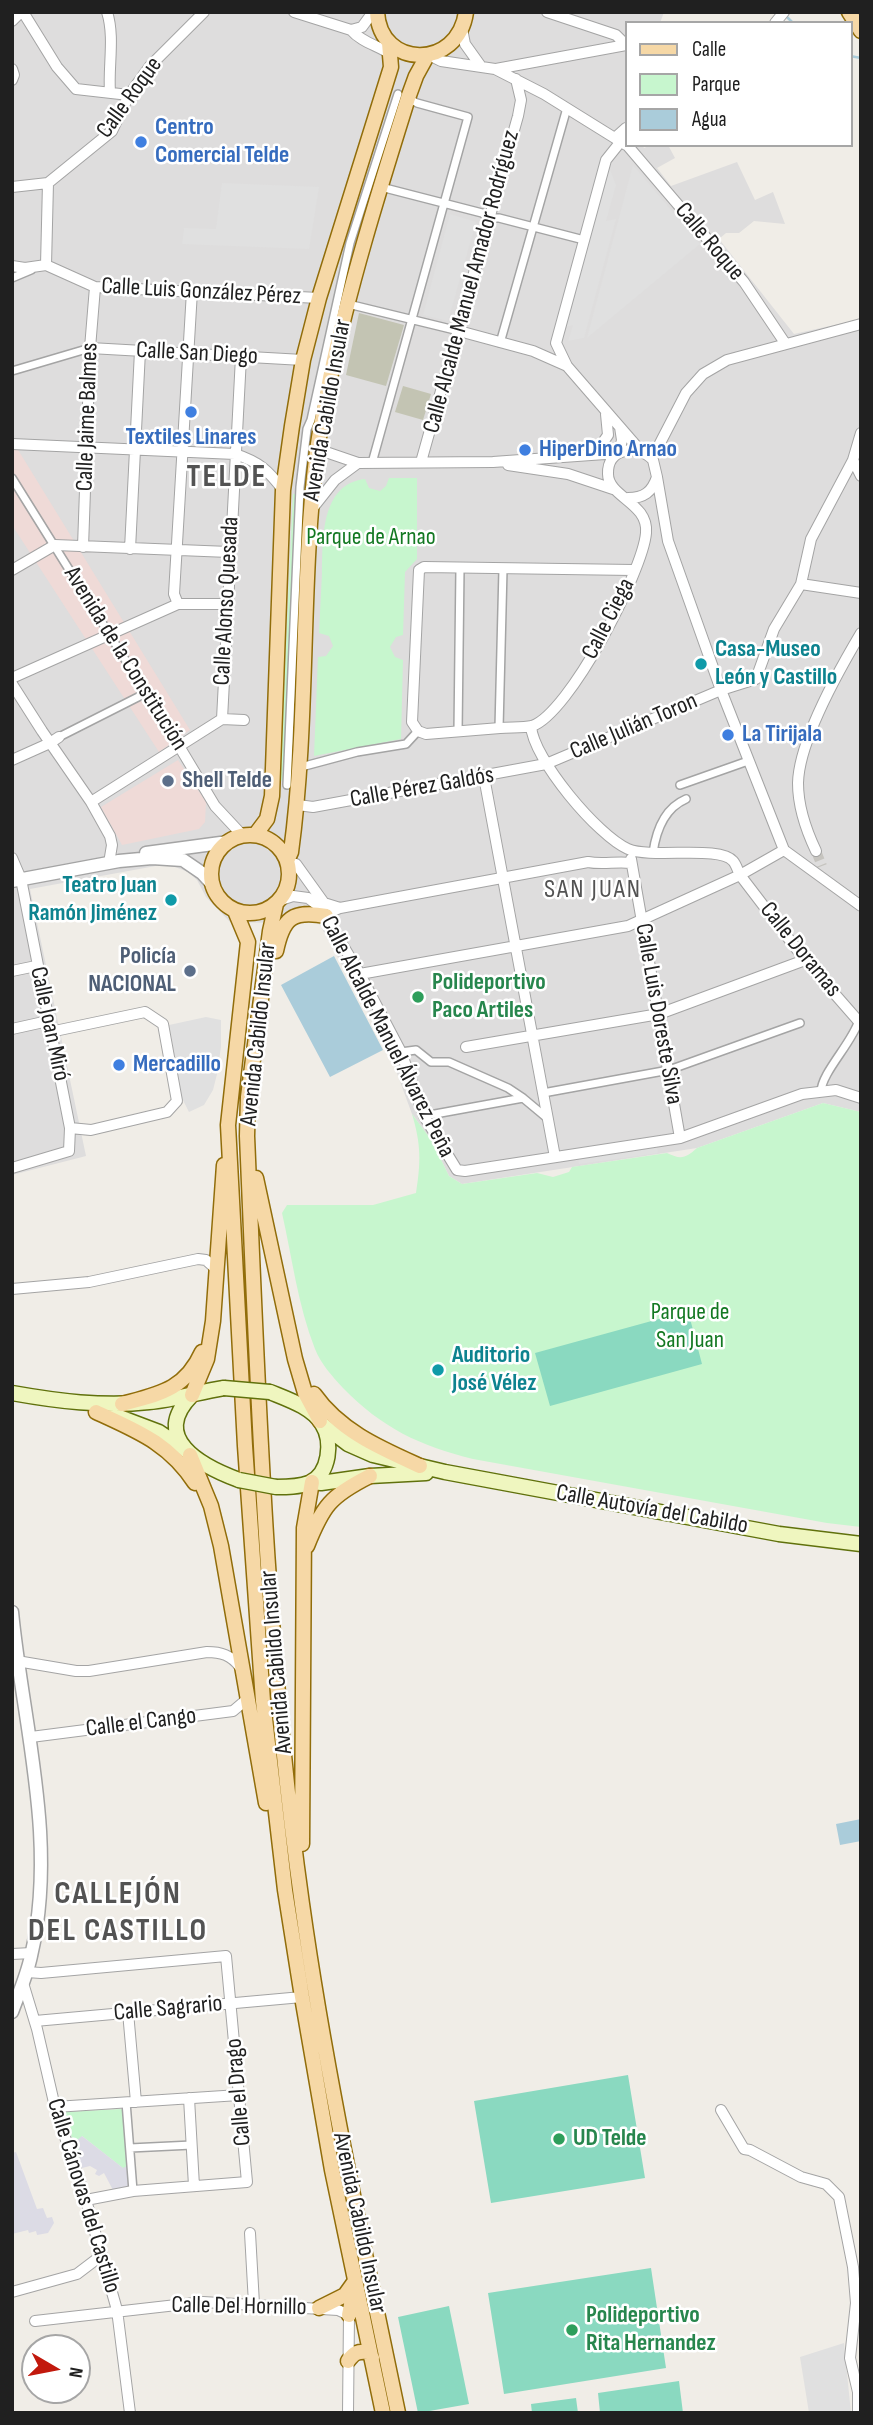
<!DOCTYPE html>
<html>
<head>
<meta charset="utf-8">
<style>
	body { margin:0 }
	#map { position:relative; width:873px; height:2425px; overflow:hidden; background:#f0ede7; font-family:"Sofia Sans Condensed",sans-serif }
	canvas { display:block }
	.frame { position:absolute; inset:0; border:14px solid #202020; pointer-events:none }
	.legend { position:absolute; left:625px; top:21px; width:228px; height:126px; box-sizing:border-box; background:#fff; border:2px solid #a6a6a6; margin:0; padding:9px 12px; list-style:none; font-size:21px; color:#202020 }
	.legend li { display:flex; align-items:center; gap:14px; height:35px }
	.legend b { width:35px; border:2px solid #a6a6a6 }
	.north { position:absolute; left:21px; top:2334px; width:70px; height:70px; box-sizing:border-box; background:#fff; border:2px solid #a6a6a6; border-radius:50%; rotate:100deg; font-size:19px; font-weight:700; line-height:28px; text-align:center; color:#202020 }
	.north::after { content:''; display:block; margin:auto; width:24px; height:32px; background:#c2190d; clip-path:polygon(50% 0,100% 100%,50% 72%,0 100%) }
</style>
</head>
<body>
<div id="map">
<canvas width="873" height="2425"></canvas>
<div class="frame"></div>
<ul class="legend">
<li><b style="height:9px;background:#f6d8a6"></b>Calle</li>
<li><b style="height:19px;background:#c7f6ce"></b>Parque</li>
<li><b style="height:19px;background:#aaccda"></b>Agua</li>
</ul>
<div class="north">N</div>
</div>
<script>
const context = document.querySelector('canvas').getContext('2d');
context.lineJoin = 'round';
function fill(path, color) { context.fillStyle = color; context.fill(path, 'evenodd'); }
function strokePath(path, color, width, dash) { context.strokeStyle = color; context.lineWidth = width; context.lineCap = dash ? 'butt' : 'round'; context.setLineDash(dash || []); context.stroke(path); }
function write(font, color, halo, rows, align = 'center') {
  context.font = font + ' "Sofia Sans Condensed",sans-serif'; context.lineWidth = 5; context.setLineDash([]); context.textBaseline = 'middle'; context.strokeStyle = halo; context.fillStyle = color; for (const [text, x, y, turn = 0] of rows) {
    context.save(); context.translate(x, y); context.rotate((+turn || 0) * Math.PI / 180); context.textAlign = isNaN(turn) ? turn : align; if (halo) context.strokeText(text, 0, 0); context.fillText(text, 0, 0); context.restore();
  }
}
fill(new Path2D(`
	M12,12h652l-4,11h-34v122h16l2,3 7,-3h17l7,13 -18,10 14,18 66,-24 18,38 18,-8 12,32 -31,-3 -15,12h-13l-7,6 75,95 67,-15v793l-38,-9 -126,45 -235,36 -13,-8 -17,-35 -20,-27 -24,-65 -68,-124 -6,-4 -37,2 -47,-1 -24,-25 -9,-17 -9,-8 -13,-5 -14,-2 -131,24 56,267 -74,19z`), '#dedddd');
fill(new Path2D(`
	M12,440l178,290 -31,22 -147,-227z
	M178,760l28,42 -1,20 -6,7 -77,16 -21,-38z`), '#efdad7');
fill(new Path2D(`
	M359,313l45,12 -18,61 -40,-11z
	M403,386l28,8 -8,26 -28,-8z`), '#c3c4b3');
fill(new Path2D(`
	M389,478h28v81l-12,13 -2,63 -7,2 -6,10 5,10 8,3 -2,79 -87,17 4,-99 8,-1 7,-10 -4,-10 -10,-3c1,-20 2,-40 3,-60 1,-33 -2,-89 43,-94l4,9 11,3 6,-5z
	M293,494h14l-11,285 -16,2z
	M823,1103l38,9v415l-34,-4 -354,-64c-53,-13 -91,-31 -130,-71 -11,-12 -22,-24 -28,-39 -17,-43 -23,-92 -33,-136l5,-8h86l43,-12c5,-31 5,-49 -4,-79l20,27 17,35 13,8 75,-11 16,4 16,-5 3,-5 95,-14c14,7 19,5 30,-5z
	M121,2109l3,3 3,54 -3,3 -42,-33 -1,18 -2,4 -15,-43 1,-3z`), '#c7f6ce');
fill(new Path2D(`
	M688,1311l14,53 -152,42 -15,-53z
	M628,2075l17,103 -154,25 -17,-102z
	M651,2268l15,100 -162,26 -16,-101z
	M449,2306l20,98 -51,9 -20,-96z
	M679,2381l4,32h-83l-2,-20z
	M576,2398l2,15h-46l-1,-9z`), '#8ad9c0');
fill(new Path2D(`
	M633,165l67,79 -113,94z
	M610,169l6,16 -10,36 10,-2 -32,119 -16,3 5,-16 -15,4 43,-151z
	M222,183l97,4 -10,62 -127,-5 2,-16 32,1z
	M450,214l26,8 -28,99 -25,-6z
	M206,1017l15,3v27l-4,27 -4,16 -9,15 -15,7 -7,-14 -13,-73z
	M657,1145l1,8 -79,11 -1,-7z
	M844,2343l7,70h-42l-9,-56z`), '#e0e0e0');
fill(new Path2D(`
	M82,2136l41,32 4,-2 2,24 -15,2 -10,-19 -5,3 -4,-2 2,-4 -7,-4 -8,2 -3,-10 2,-4 -4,-9v-5z
	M16,2152l21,57 6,-1 4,10 5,-1 2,6 -6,10 -11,2 -1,-4 -7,2 -1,-3 -16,4v-81z`), '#dcdbe5');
fill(new Path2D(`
	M334,956l49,94 -53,27 -49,-92z
	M861,1819v22l-21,4 -4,-21z`), '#aaccda');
strokePath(new Path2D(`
	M785,15l8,8
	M850,56l11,2`), '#aaccda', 2.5);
strokePath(new Path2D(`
	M816,851l6,15`), '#c6c4bf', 10, [10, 5]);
const pedestrian = new Path2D(`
	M381,187l101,26 8,5h9l85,22
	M12,278l19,-8
	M348,304l111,27
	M500,343l67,-235
	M12,371l78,-23
	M372,463l96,-346 -51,-14 -9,-5
	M12,478l167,268
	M499,728l4,-159
	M458,732l2,-164
	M59,737l87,-44
	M301,767l56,-15 49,-8 12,-13
	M287,785l13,-298 7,-58 4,-9 39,-177 48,-149
	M680,785l68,-24
	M653,853c3,-22 12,-45 33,-54
	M401,1052l15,-2 15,12h18l59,26 15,10
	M821,1092c0,-19 32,-50 38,-72
	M543,1093l126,-23 131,-47
	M424,1116l99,-18 24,20
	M126,2102l7,89
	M130,2148l62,-3`);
const minor = new Path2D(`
	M23,12l34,55 19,22 53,6
	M107,12c8,25 1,55 3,80
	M294,12l57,18 11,-3 11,-15
	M547,12l69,23 10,10
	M12,21l9,-9
	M775,23l9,-11
	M462,29l3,15 15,21
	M351,30c10,12 28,16 41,25
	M429,55l12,6 54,8 49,25 82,51
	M12,69l2,6 -2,5
	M496,69l130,-24
	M626,135l-20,25 -50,183 11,23 72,83
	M616,137l10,-9
	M627,145l117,137 41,61
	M12,187l36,-4 64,-52 17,-36 21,-29 54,-54
	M46,265l49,22 224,11
	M46,265l2,-82
	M12,266l13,2 21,-3
	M459,331l74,20 34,15
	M90,348l213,12
	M12,444l223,10c24,8 33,16 48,36
	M317,449l41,14 135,-1 126,-9 3,-13 -2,-13
	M647,453l10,-4 29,-56 17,-19 24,-14 134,-36
	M595,454l13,-19 -2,-21
	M853,460l8,16
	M421,462l97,-346 3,-16 -5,-21
	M508,465l60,9 45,15
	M657,477l11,64 53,149 63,160 77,56
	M628,498c16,0 24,-6 29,-21l-4,-17c-14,-16 -46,-13 -45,14 0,23 41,29 38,59 -3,38 -77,181 -114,193 -10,2 -22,1 -32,2 -25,2 -49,4 -74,6l-8,-3 -6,-9 7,-152 5,-3 209,3
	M312,509l23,-29 23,-17
	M83,547l7,-199 5,-61
	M130,549l10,-198
	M12,570l43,-25 174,7
	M801,584l60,9
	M178,604l-4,-10 18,-303
	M12,678l166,-74h49
	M12,684l30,47 49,71 19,34 2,9 -3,18
	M222,719l19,-362
	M222,719l22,1
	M531,726c2,33 67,110 97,123 24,10 92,-4 105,12 3,3 5,10 7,14l65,85 56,64
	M179,746l36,60 28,30
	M12,760l38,-17 9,-6
	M484,777l71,380
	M91,802l131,-83
	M298,805l15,2 233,-43 175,-74 35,-11 18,-50 27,-45 10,-45 42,-79 8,-27
	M816,851c-10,-21 -18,-44 -18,-68 1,-43 41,-113 63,-150
	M12,858l9,21 49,249 -1,23 -57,17
	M631,859l49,279
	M287,863l9,1 28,39 16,5
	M278,901l15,-5 15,2 12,9 40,67 41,78 23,64 33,54 8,1 215,-33 122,-44 34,-4 25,8
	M327,919l6,-8 7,-3 248,-46c15,3 28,-1 43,1
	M12,971l24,-5
	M360,974l268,-48 112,-51 44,-25
	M12,1029l36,-8
	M50,1032l95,-20 18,12 14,77 -10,11 -76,18 -21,-2
	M466,1047l193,-33 146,-54
	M12,1289l77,-7 109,-23 8,1 10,9
	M17,1661l59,10h13l118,-19c14,0 24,3 33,15
	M31,1737l202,-26 13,-11
	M12,1954l20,-1
	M27,1972l14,1 185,-17 21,226 -114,9 -47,9
	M23,1983l14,46 18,78 31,93 31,110 13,103
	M128,2012l8,90
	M35,2021l267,-24
	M189,2098l5,88
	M55,2107l184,-12
	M721,2110l23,39 6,1 51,27 25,7 13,13 14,70 3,36 -6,55 8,34v21
	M250,2233l4,71
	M12,2292l65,-18 25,-19
	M35,2321l168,-19 135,8 11,5 -1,98`);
const tertiary = new Path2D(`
	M146,853l82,-11
	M12,881l107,-20 33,-3 31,2 19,13 10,11
	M12,1612c11,114 46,229 19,344 -4,19 -12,37 -19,56`);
const secondary = new Path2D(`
	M270,1392c17,7 42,15 52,32 11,17 8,50 -13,59 -10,4 -22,4 -33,4
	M12,1393c45,8 91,14 137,9 25,-2 50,-10 75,-14
	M192,1395c-43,43 9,71 47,85
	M114,1415l45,17 28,19
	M323,1425l25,19 25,11 72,17 334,62 82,10
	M312,1482l9,1 49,-7 56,-3`);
const primary = new Path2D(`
	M377,12c3,57 81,58 89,0
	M849,12l12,19
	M211 874a39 39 0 1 1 78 0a39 39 0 1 1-78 0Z
	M255,835l12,-16 5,-23 11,-306 9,-64 11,-66 16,-62 72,-231 -2,-24
	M287,861l4,-9c18,-133 9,-268 26,-401 3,-24 9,-49 13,-73 20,-95 49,-187 78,-280l8,-22 11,-20
	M276,904l-6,27 -22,166 -1,39c11,256 19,514 55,768 24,171 61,340 96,509
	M235,911l13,31 -20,183 17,321 18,255 22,189 17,107 30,173 51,243
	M276,951c7,-33 16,-41 50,-35
	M256,1178l39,181 10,34 15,28
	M314,1394c26,37 66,54 106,72
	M192,1395l15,-36 6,-38 11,-156
	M122,1404c37,-10 63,-14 80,-52
	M96,1412c41,19 73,31 99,71
	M190,1455l21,51 10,40 45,257
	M307,1546c16,-40 23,-50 63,-70
	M302,1844l2,-316 8,-46
	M319,2308l26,-13 10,-14
	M349,2315l5,-26
	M348,2361c6,-8 9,-10 20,-9l4,6`);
strokePath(pedestrian, '#a4a4a4', 10);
strokePath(minor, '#a4a4a4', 12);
strokePath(tertiary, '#a4a4a4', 15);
strokePath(secondary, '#60710c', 17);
strokePath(primary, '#916d0a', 17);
strokePath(pedestrian, '#fff', 7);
strokePath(minor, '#fff', 10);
strokePath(tertiary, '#fff', 12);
strokePath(secondary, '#eff6bf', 14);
strokePath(primary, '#f6d8a6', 14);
const secondaryBridge = new Path2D(`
	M224,1388l46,4
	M239,1480l37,7`);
strokePath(secondaryBridge, '#60710c', 17, []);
strokePath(secondaryBridge, '#eff6bf', 14);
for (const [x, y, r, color] of [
	[141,142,7,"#3f7fe0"],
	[191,412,7,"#3f7fe0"],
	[525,450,7,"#3f7fe0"],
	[701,664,7,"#0f9aa8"],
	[728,735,7,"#3f7fe0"],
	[168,781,7,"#5c6f8a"],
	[171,900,7,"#0f9aa8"],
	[190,971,7,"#5c6f8a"],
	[418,997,7,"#2e9e5b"],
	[119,1065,7,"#3f7fe0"],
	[438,1370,7,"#0f9aa8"],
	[559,2139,7,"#2e9e5b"],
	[572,2330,7,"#2e9e5b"]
]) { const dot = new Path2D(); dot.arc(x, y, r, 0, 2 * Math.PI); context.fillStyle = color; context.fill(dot); strokePath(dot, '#fff', 2.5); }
write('24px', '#202020', '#fff', [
	["Calle Roque",130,98,-54],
	["Calle Roque",709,242,50],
	["Calle Alcalde Manuel Amador Rodríguez",472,282,-75],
	["Calle Luis González Pérez",201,292,3],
	["Calle San Diego",197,354,3],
	["Avenida Cabildo Insular",328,410,-80],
	["Calle Jaime Balmes",88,417,-88],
	["Calle Alonso Quesada",227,601,-87],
	["Calle Ciega",609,619,-63],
	["Avenida de la Constitución",125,659,58],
	["Calle Julián Toron",634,727,-23],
	["Calle Pérez Galdós",422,788,-10],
	["Calle Doramas",800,950,51],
	["Calle Luis Doreste Silva",658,1014,80],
	["Calle Joan Miró",49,1024,78],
	["Avenida Cabildo Insular",259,1034,-84],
	["Calle Alcalde Manuel Álvarez Peña",387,1037,63],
	["Calle Autovía del Cabildo",652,1510,10],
	["Avenida Cabildo Insular",277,1662,-95],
	["Calle el Cango",141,1723,-7],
	["Calle Sagrario",168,2009,-5],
	["Calle el Drago",239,2092,-95],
	["Calle Cánovas del Castillo",83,2196,73],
	["Avenida Cabildo Insular",359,2223,78],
	["Calle Del Hornillo",239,2307,1]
]);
write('bold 24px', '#366cbe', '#fff', [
	["Centro",155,128],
	["Comercial Telde",155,156],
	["Textiles Linares",191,438,"center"],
	["HiperDino Arnao",539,450],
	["La Tirijala",742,735],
	["Mercadillo",133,1065]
], 'left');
write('24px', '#137822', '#fff', [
	["Parque de Arnao",371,538],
	["Parque de",690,1313],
	["San Juan",690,1341]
]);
write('bold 24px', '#0d838f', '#fff', [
	["Casa-Museo",715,650],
	["León y Castillo",715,678],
	["Teatro Juan",157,886,"right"],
	["Ramón Jiménez",157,914,"right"],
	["Auditorio",452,1356],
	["José Vélez",452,1384]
], 'left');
write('bold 24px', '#4e5e75', '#fff', [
	["Shell Telde",182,781],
	["Policía",176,957,"right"],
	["NACIONAL",176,985,"right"]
], 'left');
write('bold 24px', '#27864d', '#fff', [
	["Polideportivo",432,983],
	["Paco Artiles",432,1011],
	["UD Telde",573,2139],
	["Polideportivo",586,2316],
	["Rita Hernandez",586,2344]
], 'left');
context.letterSpacing = '2px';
write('26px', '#535353', '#fff', [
	["SAN JUAN",593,890]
]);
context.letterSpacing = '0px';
context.letterSpacing = '2px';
write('bold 32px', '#535353', '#fff', [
	["TELDE",227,478],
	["CALLEJÓN",118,1895],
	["DEL CASTILLO",118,1932]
]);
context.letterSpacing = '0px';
</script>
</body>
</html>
